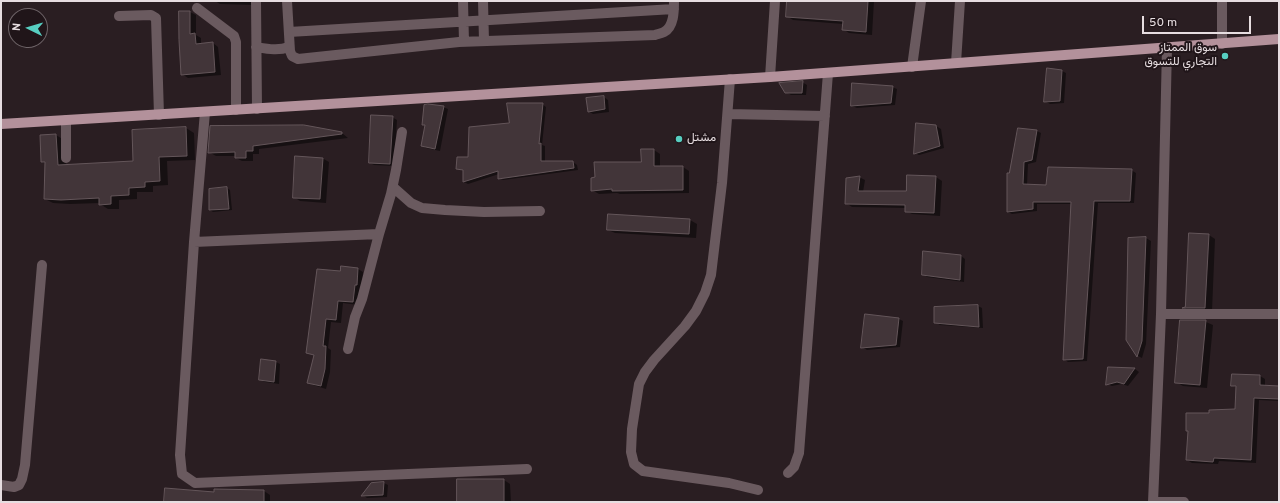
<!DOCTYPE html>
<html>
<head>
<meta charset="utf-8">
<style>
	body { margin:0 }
	#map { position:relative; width:1280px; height:503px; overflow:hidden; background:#2a1e22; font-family:Overpass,sans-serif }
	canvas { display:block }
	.frame { position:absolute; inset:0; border:2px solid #e6dde0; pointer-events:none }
	.north { position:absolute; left:8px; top:8px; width:40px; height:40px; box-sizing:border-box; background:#201519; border:1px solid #6f6569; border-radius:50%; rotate:275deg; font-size:11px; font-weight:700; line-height:16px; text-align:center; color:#e6dde0 }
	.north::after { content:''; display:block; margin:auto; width:14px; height:18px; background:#57cec1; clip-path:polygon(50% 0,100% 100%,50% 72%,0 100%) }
	.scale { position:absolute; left:1142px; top:16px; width:109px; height:18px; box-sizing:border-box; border:2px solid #e6dde0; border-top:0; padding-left:5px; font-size:12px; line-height:14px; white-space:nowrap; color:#e6dde0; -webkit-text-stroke:3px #201519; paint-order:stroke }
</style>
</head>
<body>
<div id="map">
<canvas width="1280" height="503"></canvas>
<div class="frame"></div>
<div class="north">N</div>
<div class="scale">50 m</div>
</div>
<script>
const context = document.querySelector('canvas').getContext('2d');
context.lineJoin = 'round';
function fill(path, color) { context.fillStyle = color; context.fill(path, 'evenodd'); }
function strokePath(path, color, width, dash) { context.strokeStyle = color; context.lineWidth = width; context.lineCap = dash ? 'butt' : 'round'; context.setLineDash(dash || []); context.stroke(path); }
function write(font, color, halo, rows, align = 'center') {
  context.font = font + ' Overpass,Vazirmatn,sans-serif'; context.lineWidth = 4; context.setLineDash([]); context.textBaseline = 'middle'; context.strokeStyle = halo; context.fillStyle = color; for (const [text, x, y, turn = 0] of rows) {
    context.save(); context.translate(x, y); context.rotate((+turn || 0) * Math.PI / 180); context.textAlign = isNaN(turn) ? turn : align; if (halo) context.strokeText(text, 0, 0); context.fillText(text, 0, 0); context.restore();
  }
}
fill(new Path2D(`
	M215,1h39v4l-34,-1z
	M788,1h86l-2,34 -23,-2 -6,-4v-5l-50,-4 -6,-4z
	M180,12h10l6,3v20l5,3v6l12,-1 5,4 3,28 -33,3 -6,-4z
	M1048,69l14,2 4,2 -2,30 -14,1 -5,-3z
	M802,82l5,3 -1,10h-15l-5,-3z
	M892,87l5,2 -2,16 -38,3 -5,-2z
	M604,97l4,3 1,12 -16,2 -5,-3z
	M542,104l4,3 -4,38 3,1v16h28l4,3 1,5 -75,10 -4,-2v-4l-31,10 -4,-2v-11l-7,-2 53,-46z
	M443,107l5,2 -8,42 -14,-3 -4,-2 4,-20 -3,-2z
	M392,117l5,3 -3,46 -20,-1 -4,-2z
	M936,126l5,3 3,19 -25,7 -4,-2z
	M186,128l8,5 1,27 -28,1 1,24 -15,1v6h-16v7l-18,1v9h-11l-8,-5v-1l-30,1 -17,-1 -8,-4 1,-35 -4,-2 14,-27 8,5 2,26 68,-4z
	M1019,129l18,2 4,2 -5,29 -8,2 -1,21 19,1 85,-16 5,3 -2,30h-36l-11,158 -19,1 -4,-3 8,-155h-35v7l-25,3 -4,-2 2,-38z
	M342,133l6,5 -89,11v5h-6v7h-11l-6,-3v-2h-20l-7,-4z
	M642,150h12l6,4v13h23l6,4v22l-69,1 -3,-1 -18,1 -7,-4 50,-27z
	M322,158l7,4 -3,41 -26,-2 -6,-4z
	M908,176l28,1 6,4 -2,35 -28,-2 -6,-3v-3l-54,-1 -6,-4 13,-26 6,3 -2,12h44z
	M227,188l3,2 2,20 -19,2 -3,-2z
	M690,220l7,4 -1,14 -81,-5 -7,-3z
	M1190,234l19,1 6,4 -3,72h-23l-4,-3h1z
	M1146,238l5,3 -5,103 -4,14 -4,-2 -11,-16 2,-101z
	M961,256l4,3 -1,23 -37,-5 -4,-3z
	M342,267l16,2 5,3 -1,15 -4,18 -15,-2 -2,20 -10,-1 -3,26 3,2 -1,22 -4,17 -13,-4 -5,-3 7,-26 -7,-3 33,-81z
	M978,306l4,2 1,20 -43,-3 -5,-3z
	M899,319l4,2 -3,26 -33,3 -5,-3z
	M1181,322h25l7,3 -6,63 -24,-2 -7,-4z
	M276,362l4,2 -1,20 -14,-2 -5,-2z
	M1109,368l26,1 4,3 -11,14 -6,-2 -10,2 -5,-2z
	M1260,376l5,3v7l14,1v14l-20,-1 -3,63 -37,-2 -1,3 -26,-1 -5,-3 2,-29 -2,-1 23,-16 26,-4 1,-22 -5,-3z
	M504,480l6,4 1,18h-53z
	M384,483l4,2 -1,12 -20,1 -4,-3 9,-11z
	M264,491l6,4v7h-105z`), '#0007');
const building = new Path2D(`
	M787,1h81l-2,31 -24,-2 1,-9 -57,-4z
	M179,11h11v23l5,-1 1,11 17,-2 2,30 -34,3 -2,-35z
	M1047,68l15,2 -2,31 -16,1z
	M803,81l-1,12h-17l-6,-10z
	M852,83l41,3 -2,17 -40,3z
	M604,96l1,13 -17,3 -2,-14z
	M507,103h36l-4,41 2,-1v18h32l1,7 -76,11v-8l-35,11v-12l-7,-1 1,-12h11l1,-30 40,-4z
	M428,104l16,2 -9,43 -14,-3 4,-21h-3l2,-20z
	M371,115l22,1 -3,48 -21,-1z
	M916,123l20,2 4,21 -26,8z
	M304,125l38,7v2l-89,12v5h-7v7h-11v-6l-27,1 2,-27z
	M186,127l1,29 -28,1 1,24 -15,1v5l-16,1v7l-18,1v8l-12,1v-7l-38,2 -17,-1 1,-37h-4l-1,-27 16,-1 2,31 75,-4 -1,-31z
	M1018,128l19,2 -5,30 -8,2 -1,22 23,1 2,-18 84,2 -2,32h-36l-11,158 -20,1 8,-158h-38v7l-26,3v-39h2z
	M641,149h13v17h29v24l-71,1v-2l-21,2v-13l4,-1 -1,-15h47z
	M295,156l28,2 -3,41 -27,-1z
	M907,175l29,1 -2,37 -29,-1v-7l-60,-1 1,-26 14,-2 -2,15h48z
	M227,187l2,22 -20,1v-21z
	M608,214l82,5 -1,15 -82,-4z
	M1189,233l20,1 -4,74h-23l3,-1z
	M1146,237l-4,104 -5,16 -11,-17 2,-102z
	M923,251l38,4 -1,25 -38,-5z
	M341,266l17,2 -1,17h-2l-2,17 -15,-1 -2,19 -10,-1 -3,27h3l-1,23 -4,17 -14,-3 7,-28 -8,-2 11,-84 23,2z
	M978,305l1,22 -45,-4v-16z
	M865,314l34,4 -3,27 -35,3z
	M1180,320h26l-6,65 -25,-2z
	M261,359l15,2 -2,21 -15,-2z
	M1108,367l27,1 -11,16 -7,-2 -11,3z
	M1232,374l28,1v10l19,1v13l-25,-1 -3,62 -37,-2 -1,4 -27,-2 2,-29h-2v-18h23v-3l26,-1 1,-23h-5z
	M457,479h47v23h-47z
	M384,482l-1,13 -22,1 10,-13z
	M165,488l49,4v-3l50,1v12h-100z`);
fill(building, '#423539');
strokePath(building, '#64565a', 1);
strokePath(new Path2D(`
	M256,1l1,108
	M287,1l3,50 2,5 6,3 161,-17 196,-7c3,-1 7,-2 9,-3 10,-5 10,-21 10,-31
	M463,1l1,41
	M483,1l1,40
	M1222,1v43
	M197,8l37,28 2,6v68
	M119,16l32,-1 5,3 3,97
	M289,32l385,-23
	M256,47c12,2 22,4 33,0
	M956,63l4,-62
	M912,67l9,-66
	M770,77l5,-76
	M730,79l-8,104 -11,92 -6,18 -9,18 -11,15 -31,34 -9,12 -6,12 -7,45 -1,23 3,12 9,7 86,12 29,7
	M205,112l-11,130 -14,213 2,19 13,9 332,-14
	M728,114l97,2
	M66,120v38
	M393,187l18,16 11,5 23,2 39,2 56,-1
	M194,242l185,-8
	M1161,314h118
	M348,349l7,-32 7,-18 17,-65 12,-40 5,-24 6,-38
	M788,473l6,-6 5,-14 29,-380
	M1,485l13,2 5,-2 3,-6 3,-14 17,-200
	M1153,502l8,-188 6,-267
	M1154,502h30`), '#6a5a5f', 10);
strokePath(new Path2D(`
	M1,124l769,-47 509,-38`), '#b3919b', 10);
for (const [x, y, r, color] of [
	[1225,56,4,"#57cec1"],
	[679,139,4,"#57cec1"]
]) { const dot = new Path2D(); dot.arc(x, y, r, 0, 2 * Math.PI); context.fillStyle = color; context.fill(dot); strokePath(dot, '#201519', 1.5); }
write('12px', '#e6dde0', '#201519', [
	["سوق الممتاز",1217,49],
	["التجاري للتسوق",1217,63],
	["مشتل",687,139,"left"]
], 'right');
</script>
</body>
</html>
